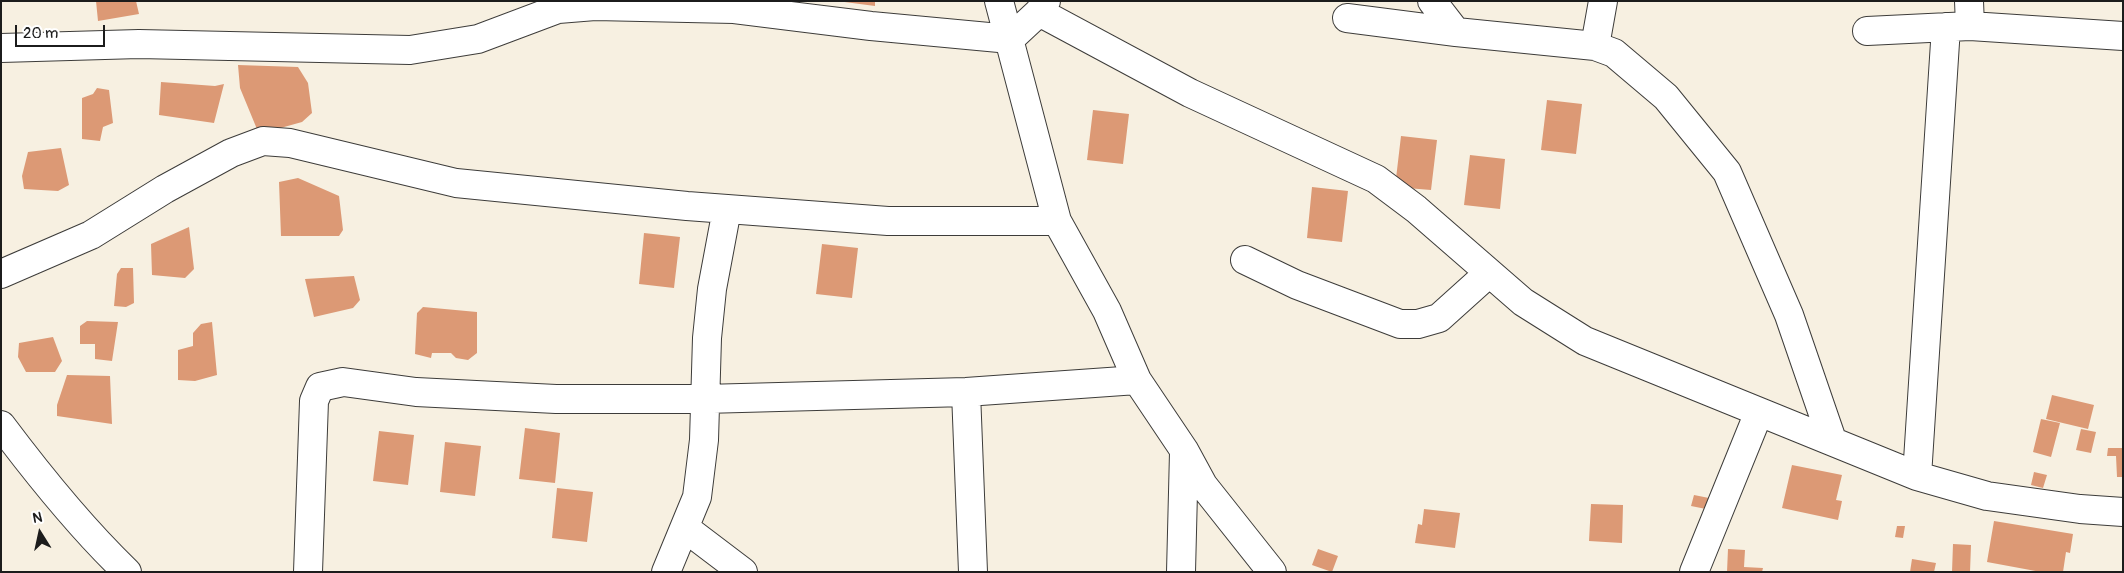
<!DOCTYPE html>
<html>
<head>
<meta charset="utf-8">
<style>
	body { margin:0 }
	#map { position:relative; width:2124px; height:573px; overflow:hidden; background:#f7f0e1; font-family:Pangolin,sans-serif }
	canvas { display:block }
	.frame { position:absolute; inset:0; border:2px solid #1c1c1c; pointer-events:none }
	.north { position:absolute; left:15px; top:508px; width:50px; height:50px; -webkit-text-stroke:4px #fff; paint-order:stroke; rotate:350deg; font-size:14px; font-weight:700; line-height:20px; text-align:center; color:#1c1c1c }
	.north::after { content:''; display:block; margin:auto; width:18px; height:22px; background:#1c1c1c; clip-path:polygon(50% 0,100% 100%,50% 72%,0 100%) }
	.scale { position:absolute; left:15px; top:25px; width:90px; height:22px; box-sizing:border-box; border:2px solid #1c1c1c; border-top:0; padding-left:6px; font-size:15px; line-height:18px; white-space:nowrap; color:#1c1c1c; -webkit-text-stroke:4px #fff; paint-order:stroke }
</style>
</head>
<body>
<div id="map">
<canvas width="2124" height="573"></canvas>
<div class="frame"></div>
<div class="north">N</div>
<div class="scale">20 m</div>
</div>
<script>
const context = document.querySelector('canvas').getContext('2d');
context.lineJoin = 'round';
function fill(path, color) { context.fillStyle = color; context.fill(path, 'evenodd'); }
function strokePath(path, color, width, dash) { context.strokeStyle = color; context.lineWidth = width; context.lineCap = dash ? 'butt' : 'round'; context.setLineDash(dash || []); context.stroke(path); }
fill(new Path2D(`
	M96,1h40l3,13 -41,7z
	M837,1h38v5z
	M238,65l60,2 10,16 4,30 -10,9 -43,12 -19,-46z
	M161,82l54,4 9,-2 -10,39 -55,-8z
	M97,88l12,2 4,33 -10,4 -3,14 -18,-2v-41l11,-4z
	M1547,100l35,4 -6,50 -35,-4z
	M1093,110l36,4 -6,50 -36,-4z
	M1401,136l36,4 -6,50 -36,-3z
	M61,148l8,37 -11,6 -34,-2 -2,-13 6,-24z
	M1470,155l35,4 -5,50 -36,-4z
	M298,178l41,18 4,34 -4,6h-58l-2,-54z
	M1312,187l36,4 -6,51 -35,-4z
	M189,227l5,42 -9,9 -33,-3 -1,-31z
	M644,233l36,4 -6,51 -35,-4z
	M822,244l36,4 -6,50 -36,-4z
	M121,268h12l1,35 -8,4 -12,-1 3,-32z
	M354,276l6,24 -7,8 -39,9 -9,-38z
	M423,307l54,5v41l-9,7 -12,-2 -5,-5h-19l-1,5 -16,-4 2,-41z
	M87,321l31,1 -6,39 -17,-2v-15h-15v-18z
	M212,322l5,53 -22,6 -17,-1v-30l15,-4v-13l8,-9z
	M53,337l9,24 -7,11h-29l-8,-15 1,-14z
	M67,375l43,1 2,48 -55,-8v-11z
	M2052,395l42,10 -6,24 -42,-10z
	M2041,419l19,4 -9,34 -18,-5z
	M525,428l35,5 -5,50 -36,-4z
	M2081,429l15,3 -5,21 -15,-3z
	M379,431l35,4 -6,50 -35,-4z
	M445,442l36,4 -6,50 -35,-4z
	M2108,448h15v29h-6l-1,-21h-9z
	M1792,465l50,10 -6,25 6,1 -4,19 -56,-12z
	M2034,472l13,3 -4,13 -12,-3z
	M557,488l36,4 -6,50 -35,-4z
	M1694,495l15,3 -3,11 -15,-3z
	M1591,504l32,1 -1,38 -33,-2z
	M1424,509l36,4 -5,35 -40,-5 3,-19 4,1z
	M1994,521l79,13 -3,19 -4,-1 -3,20h-22l-54,-10z
	M1897,526h8l-2,12 -8,-1z
	M1953,544l18,1 -1,27h-18z
	M1318,549l20,7 -6,16 -20,-7z
	M1728,549l17,1 -1,17 19,1 -1,4h-35z
	M1912,559l24,4 -2,9h-24z`), '#dc9975');
const street = new Path2D(`
	M999,1l58,220 50,90 30,69 47,70 19,35 69,87
	M1432,1l24,31
	M1969,1l1,25
	M1039,12l151,81 186,86 40,30 107,93 62,39 332,135 70,20 93,13 43,3
	M1347,18l109,14 139,14 19,7 52,44 61,75 62,143 43,125
	M1867,31l103,-5 153,10
	M1595,46l8,-45
	M1,48l138,-4 271,6 68,-11 80,-30 37,-3 139,3 137,17 139,13 29,-27 7,-11
	M1245,260l52,25 103,39h18l21,-6 50,-45
	M1,274l90,-39 74,-46 66,-36 32,-12 27,2 166,40 231,23 201,15h169
	M966,392l7,180
	M1,425c39,52 79,102 126,147
	M1917,476l29,-449
	M685,528l58,44
	M308,572l6,-171 6,-14 23,-5 73,10 140,7h148l262,-7 171,-12
	M666,572l31,-75 7,-57 3,-102 5,-49 15,-80
	M1181,572l3,-120
	M1694,572l65,-160`);
strokePath(street, '#3d3c3a', 30);
strokePath(street, '#fff', 28);
</script>
</body>
</html>
